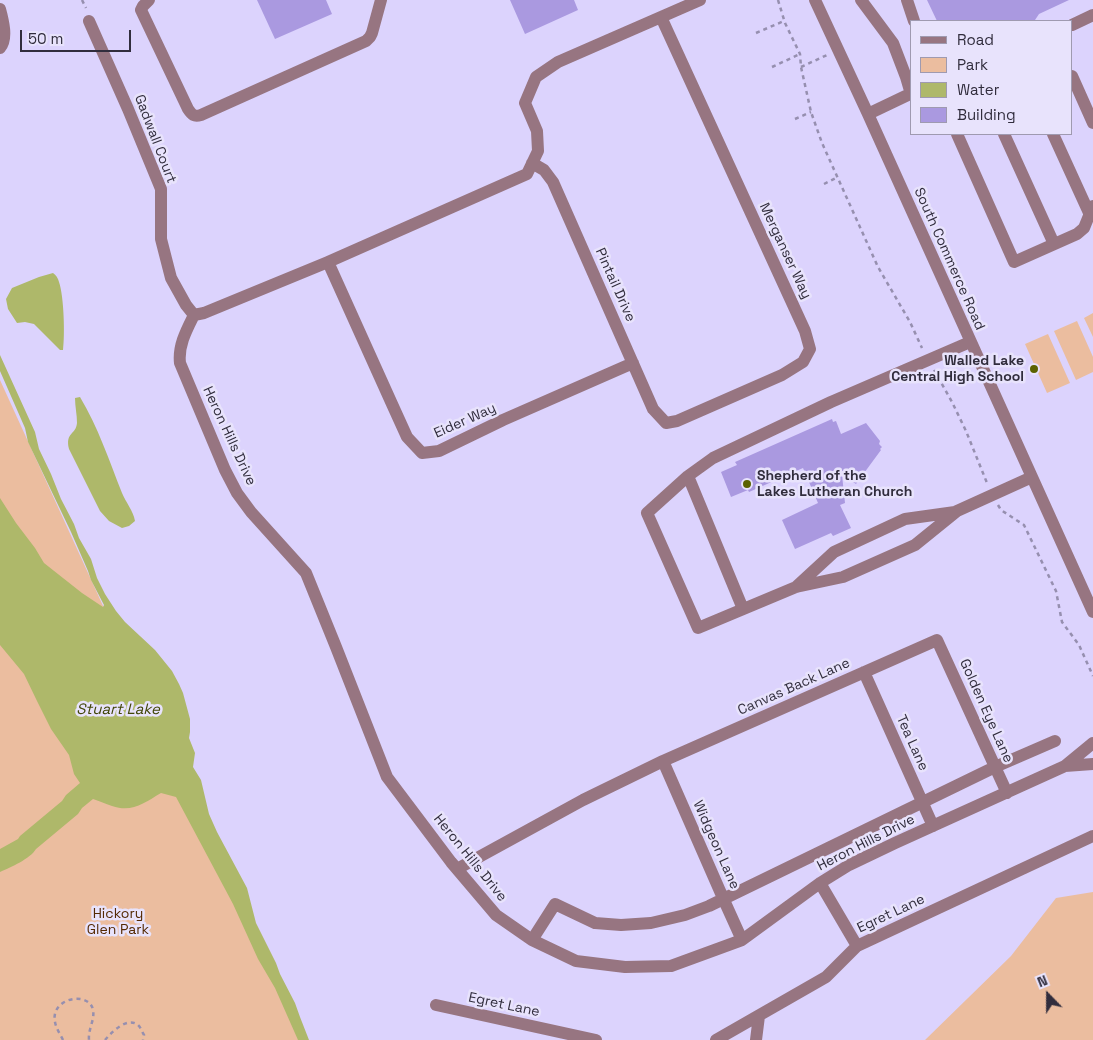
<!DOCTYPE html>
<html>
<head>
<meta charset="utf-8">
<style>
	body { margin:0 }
	#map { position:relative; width:1093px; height:1040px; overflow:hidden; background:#dcd3fd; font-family:"Space Grotesk",sans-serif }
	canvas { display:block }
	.legend { position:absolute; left:910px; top:20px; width:162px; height:115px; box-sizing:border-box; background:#e8e3fc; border:1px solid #9f9ab0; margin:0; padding:6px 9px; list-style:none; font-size:15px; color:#312d3d }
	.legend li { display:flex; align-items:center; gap:10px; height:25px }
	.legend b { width:25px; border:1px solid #9f9ab0 }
	.north { position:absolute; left:1023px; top:970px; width:50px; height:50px; -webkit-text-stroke:4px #e8e3fc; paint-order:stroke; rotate:338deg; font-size:14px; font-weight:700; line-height:20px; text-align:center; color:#312d3d }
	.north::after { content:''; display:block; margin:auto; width:18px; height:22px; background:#312d3d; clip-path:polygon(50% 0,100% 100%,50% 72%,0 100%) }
	.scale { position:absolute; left:20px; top:30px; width:111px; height:22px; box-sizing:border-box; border:2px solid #312d3d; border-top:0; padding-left:6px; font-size:15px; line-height:18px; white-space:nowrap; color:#312d3d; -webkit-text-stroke:4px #e8e3fc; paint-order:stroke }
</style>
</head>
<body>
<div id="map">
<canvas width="1093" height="1040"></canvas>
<ul class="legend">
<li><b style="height:6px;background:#977581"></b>Road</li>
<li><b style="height:14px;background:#ebbd9f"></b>Park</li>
<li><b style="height:14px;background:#aeb86a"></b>Water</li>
<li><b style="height:14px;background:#aa99e0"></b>Building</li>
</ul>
<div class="north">N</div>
<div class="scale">50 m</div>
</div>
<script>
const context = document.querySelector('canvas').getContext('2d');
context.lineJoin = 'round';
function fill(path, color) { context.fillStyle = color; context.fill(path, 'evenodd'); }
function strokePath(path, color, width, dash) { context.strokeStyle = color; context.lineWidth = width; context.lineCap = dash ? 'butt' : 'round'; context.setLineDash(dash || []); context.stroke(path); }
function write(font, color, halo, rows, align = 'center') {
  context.font = font + ' "Space Grotesk",sans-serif'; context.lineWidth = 5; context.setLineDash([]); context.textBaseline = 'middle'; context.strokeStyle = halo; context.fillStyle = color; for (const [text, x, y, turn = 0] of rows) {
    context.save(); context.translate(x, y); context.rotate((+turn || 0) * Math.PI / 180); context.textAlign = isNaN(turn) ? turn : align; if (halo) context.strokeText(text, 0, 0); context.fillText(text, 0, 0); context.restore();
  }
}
fill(new Path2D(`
	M1093,313v24l-9,-19z
	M1077,321l16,36v15l-17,8 -22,-49z
	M1048,334l22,49 -23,10 -22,-49z
	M0,380l301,660h-301z
	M1093,892v148h-168l86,-84 45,-58z`), '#ebbd9f');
fill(new Path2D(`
	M53,273c3,2 5,5 6,9 5,15 6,52 4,68h-3l-26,-26 -9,-2 -8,1 -9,-14 -2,-10 6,-11 27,-11z
	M0,355l35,77 4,17 12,25 10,25 13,25 5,14 12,21 6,19 8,16 11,17 9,11 30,28 17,21 7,13 4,9 7,26v13l-1,6 6,15 -2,14 8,13 8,34 8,18 30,56 9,35 20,40 4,11 15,29 5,14 9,23h-11l-23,-52 -17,-29 -25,-55 -57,-107 -15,-4c-17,10 -29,20 -49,13 -7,-2 -12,-5 -19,-7l-11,9 -4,6 -42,35c-6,10 -25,18 -36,23v-23l18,-10 2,-3 42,-35 4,-6 14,-12 -6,-9 -5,-19 -18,-26 -14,-28 -13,-27 -24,-29v-147l16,25 19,25 9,15 38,30 21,14 1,-2 -13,-25 -3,-9 -17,-39 -43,-90 -3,-14 -25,-57z
	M80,397c18,30 29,63 42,96 4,10 11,17 13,28l-6,5 -7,2 -13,-7 -9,-10 -31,-62c-4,-17 7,-14 8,-26 0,-8 -2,-17 -2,-25z`), '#aeb86a');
fill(new Path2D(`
	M257,0h69l6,14 -57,25z
	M510,0h64l4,10 -53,24z
	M927,0h142l-30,14 -4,6 -13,1h-85z
	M832,419l1,3 3,-1 5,13 25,-11 14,18 -1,3 3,3 -2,2 1,1 -25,34 -14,-9 3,28 -5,2 11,23 -18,8 -2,-3 -36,16 -13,-29 36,-17 -15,-35 -54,24 -1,-2 -17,7 -10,-25 16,-7 -2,-3z`), '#aa99e0');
strokePath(new Path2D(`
	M82,0l4,8
	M778,0l7,23 15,31 1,13 10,45 11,31 56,124 32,55 12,26
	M756,33l28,-12
	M772,67l28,-13
	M801,67l26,-12
	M795,119l16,-7
	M824,184l14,-7
	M934,370l18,32 14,29 21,52
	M998,505l3,5 23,15 32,66 6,31 17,23 14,31
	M63,1040c-3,-6 -7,-12 -8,-18 -5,-25 35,-31 38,-12 2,10 -5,19 -4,30
	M105,1040c6,-7 22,-24 33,-15 3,3 4,7 6,10l-1,5`), '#968faf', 2.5, [4, 4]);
strokePath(new Path2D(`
	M149,0l-6,6 -2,4 47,99c4,6 6,8 13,6l165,-74 4,-4 2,-4 9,-33
	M815,0l53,114 225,498
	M861,0l32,43 13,34 5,17
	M907,0l7,21
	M0,9c3,11 8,30 0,39
	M89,21l39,88 33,80v50l10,39 15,27 8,10 10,-2 124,-51 199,-88 11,-23 -1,-20 -12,-28 11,-26 22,-15 142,-62
	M1072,25l21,-10
	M1072,76l21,47
	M868,114l44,-21
	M957,134l57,128 63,-28 7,-6 9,-22
	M1004,134l50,110
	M1053,134l37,81
	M532,163l12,7 9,12 100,227 13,14 11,-2 105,-46 21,-13 7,-13 -5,-18 -144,-314
	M328,262l64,142 15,33 15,16 17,-2 64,-31 130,-57
	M194,315c-8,16 -16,31 -14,48l45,107 12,23 14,19 55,61 30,74 51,130 64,85 45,53 36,25 44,21 49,6 46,-1 71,-26 78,-57 29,-18 46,-22 170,-77 28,-23
	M970,342l-139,60 -118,56 -25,18 -41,37 51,115 98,-41 47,-10 72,-32 42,-34 75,-34
	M688,476l55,133
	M796,587l38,-35 71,-33 50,-7
	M864,672l69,154
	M663,761l60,137 19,42
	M1065,766l28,-2
	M457,869l126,-69 80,-39 274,-121 70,153
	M820,883l37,63
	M532,940l23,-36 40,19 26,2 30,-2 34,-8 24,-9 286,-139 60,-26
	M436,1005l160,35
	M716,1040l110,-63 31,-31 236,-110
	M756,1040l3,-24`), '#977581', 12);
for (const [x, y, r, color] of [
	[1034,369,5,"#5b6200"],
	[747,484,5,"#5b6200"]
]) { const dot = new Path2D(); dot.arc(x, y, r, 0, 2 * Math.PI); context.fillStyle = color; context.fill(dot); strokePath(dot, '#e8e3fc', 2); }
write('14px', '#312d3d', '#e8e3fc', [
	["Gadwall Court",155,139,69],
	["Merganser Way",785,251,65],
	["South Commerce Road",949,259,66],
	["Pintail Drive",615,285,66],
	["Eider Way",465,421,-24],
	["Heron Hills Drive",229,436,65],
	["Canvas Back Lane",794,687,-24],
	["Golden Eye Lane",986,711,66],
	["Tea Lane",912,743,66],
	["Heron Hills Drive",866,843,-27],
	["Widgeon Lane",716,845,66],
	["Heron Hills Drive",470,858,51],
	["Egret Lane",891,914,-25],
	["Egret Lane",504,1005,12]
]);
write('bold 14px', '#312d3d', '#e8e3fc', [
	["Walled Lake",1024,361],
	["Central High School",1024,377],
	["Shepherd of the",757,476,"left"],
	["Lakes Lutheran Church",757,492,"left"]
], 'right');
write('14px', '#542903', '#e8e3fc', [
	["Hickory",118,914],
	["Glen Park",118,930]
]);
write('italic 15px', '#414608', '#e8e3fc', [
	["Stuart Lake",118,710]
]);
</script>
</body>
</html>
